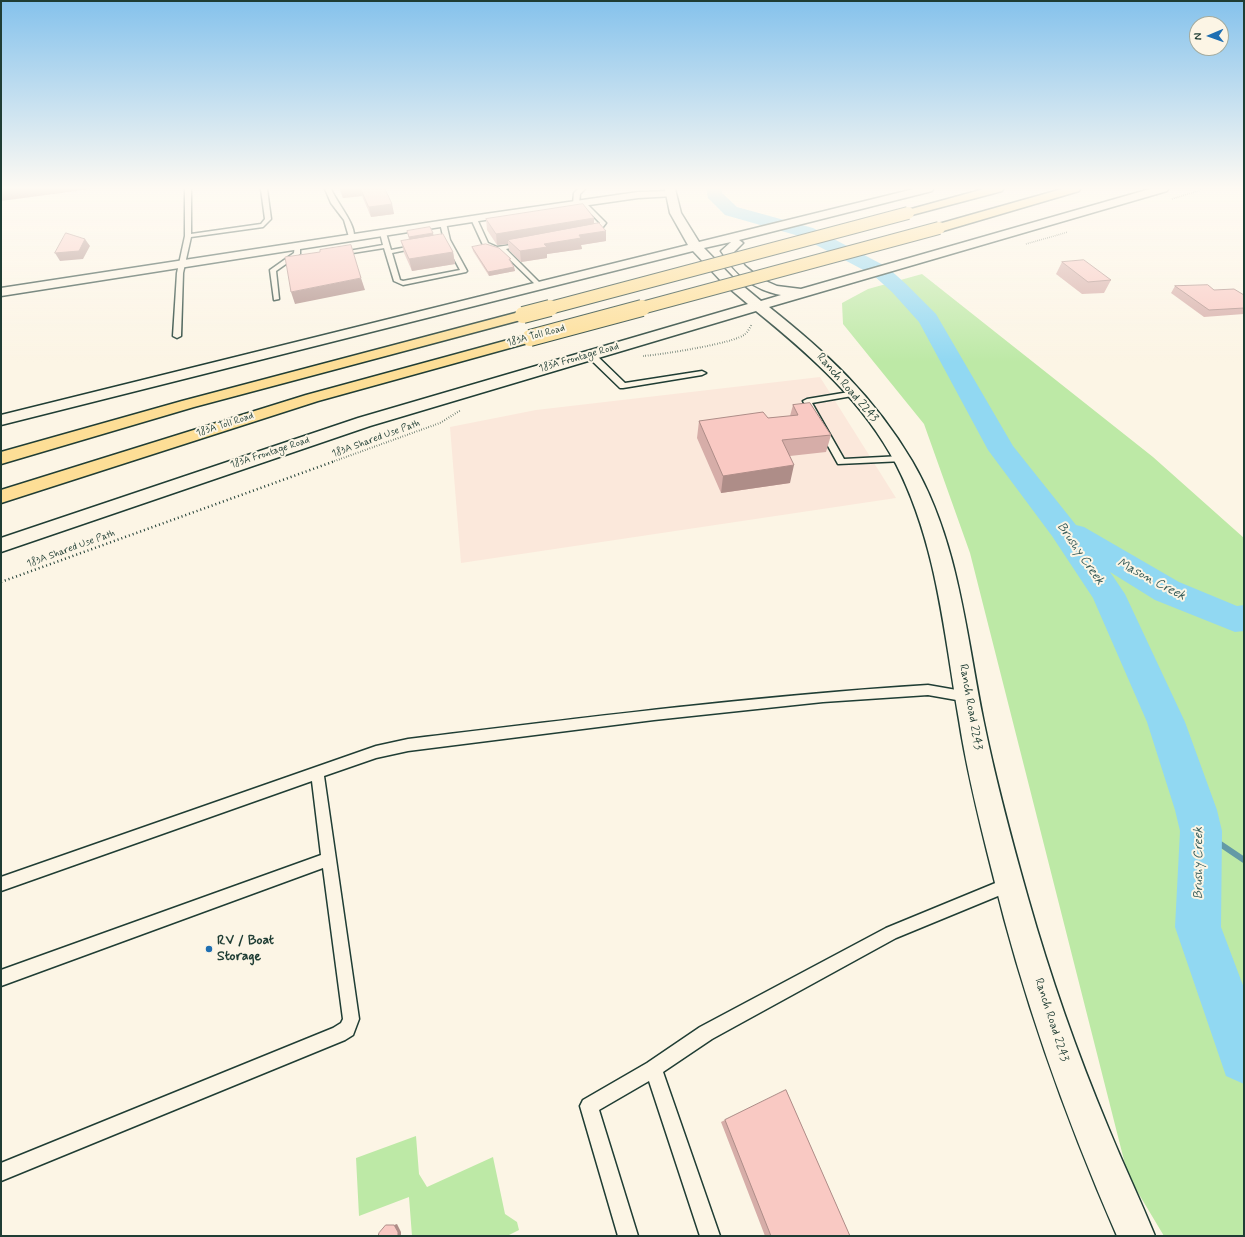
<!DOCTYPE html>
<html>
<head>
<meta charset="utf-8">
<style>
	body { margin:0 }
	#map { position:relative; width:1245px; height:1237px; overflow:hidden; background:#fcf5e5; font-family:Mynerve,sans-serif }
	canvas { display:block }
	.frame { position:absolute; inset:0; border:2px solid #1f3d34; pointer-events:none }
	.north { position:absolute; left:1189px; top:16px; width:40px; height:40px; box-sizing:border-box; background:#fcf5e5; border:1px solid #a4ab9e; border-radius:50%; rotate:268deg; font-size:11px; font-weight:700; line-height:16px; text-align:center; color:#1f3d34 }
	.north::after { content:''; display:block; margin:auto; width:14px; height:18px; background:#1f6fb2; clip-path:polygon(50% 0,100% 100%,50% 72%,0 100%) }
</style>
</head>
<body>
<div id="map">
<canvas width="1245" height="1237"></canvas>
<div class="frame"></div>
<div class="north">N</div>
</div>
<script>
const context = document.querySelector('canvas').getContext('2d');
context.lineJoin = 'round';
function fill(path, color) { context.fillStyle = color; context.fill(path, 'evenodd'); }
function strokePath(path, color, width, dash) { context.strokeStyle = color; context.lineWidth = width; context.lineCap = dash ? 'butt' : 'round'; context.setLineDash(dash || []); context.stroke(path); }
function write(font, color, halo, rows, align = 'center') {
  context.font = font + ' Mynerve,sans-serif'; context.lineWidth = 4; context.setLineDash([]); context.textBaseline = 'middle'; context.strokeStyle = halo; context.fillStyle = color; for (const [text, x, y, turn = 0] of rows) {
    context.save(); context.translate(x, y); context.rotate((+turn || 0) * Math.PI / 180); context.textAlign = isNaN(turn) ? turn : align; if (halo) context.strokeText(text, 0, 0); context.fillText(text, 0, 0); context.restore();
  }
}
fill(new Path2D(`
	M820,377l76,121 -435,65 -11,-136 86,-17z`), '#fbe8db');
fill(new Path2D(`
	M922,274l231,183 91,81v698h-80l-36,-60 -158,-623 -46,-129 -81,-100 -1,-21 26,-14z
	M416,1136l3,38 8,13 66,-30 12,57 12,8 2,8 -12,6h-95l-3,-39 -50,19 -3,-58z`), '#bde9a6');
strokePath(new Path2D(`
	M1201,831l43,29`), '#639aa6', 6);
fill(new Path2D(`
	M706,189h16v4l15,14 76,21 74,39 19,17 30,30 77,132 63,79 8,2 95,55 58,24 7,-1v26l-9,1 -80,-32 -45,-28 15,22 60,128 32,88 5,21 -1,96 23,61v96l-18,-8 -51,-149 5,-96 -5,-21 -28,-88 -54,-124 -41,-62 -64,-86 -69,-128 -27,-30 -19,-17 -74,-39 -74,-21 -17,-17z`), '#91d8f2');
const lane = new Path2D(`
	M185,189h6v45l70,-10 4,-5 -4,-30h6l4,30 -8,8 -72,10 -8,36 -2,63 -4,2 -4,-2 4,-63 8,-37z
	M325,189h6c6,14 25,35 23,49l-5,-1 -5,-17 -13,-17z
	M578,189h7l-5,5 -1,10 -3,2 -3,-2 1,-11z
	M584,201l22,22 -7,9 -10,2 -3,-2 9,-3 5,-6 -18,-19z
	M474,217l3,2 11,24 9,4 27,-4v2l-18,4 36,36v2h-4l-38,-37h-6l-11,-5 -12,-26z
	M443,221l3,2 4,17 17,31 -1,1 -63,13 -9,-4 -10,-33 -44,7 -3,-2 46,-8 -3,-12 3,-2 3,2 5,17 27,-5 3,2 -29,6 8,27 3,1 57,-11 -16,-30 -4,-17z
	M295,244l5,1v9l-24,17 3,28 -5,1 -4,-30 24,-17z
	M588,353h6l31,30 77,-12 4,2 -4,2 -79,13h-3l-32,-31z
	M855,391l4,2 -1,2 -46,8 32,56 57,-3 4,3 -1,2 -66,3 -35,-63 4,-2z
	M928,685l40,7 4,1 2,4 -2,4 -4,1 -40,-7 -105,7 -169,18 -246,31 -32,7 -52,18 35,243 -6,16 -8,5 -344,141v-18l332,-135 8,-5 2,-4 -20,-151 -322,118v-16l320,-115 -9,-74 -311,110v-14l375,-131 32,-7c173,-21 346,-43 520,-54z
	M1010,877l5,2 2,5 -2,5 -119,49 -184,101 -49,33 57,164h-20l-51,-155 -50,29 39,126h-20l-38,-130 3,-6 64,-37 53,-36 186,-99z`);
const street = new Path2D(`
	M670,191l4,1 1,2 -1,2 -36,2 -153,22 -484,76v-8l484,-74 153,-22z`);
const secondary = new Path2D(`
	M665,189h10l6,24 18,29 215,-53h19l-1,2 -193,49 4,3 -9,9 11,14 16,13 16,7 24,3 349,-100h18l-1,2 -398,116c57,45 105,90 143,154 47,80 54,174 72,262 12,59 28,118 44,175 22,78 49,155 80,229 15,37 32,72 47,109h-38c-51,-117 -94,-237 -124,-361 -13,-51 -26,-103 -34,-155 -15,-87 -22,-176 -63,-256 -33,-63 -86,-109 -140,-153l-386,115 -369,126v-14l357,-120 390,-114 -25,-21 -30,-32 -692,174v-10l687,-170 -18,-32zM731,242l-10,9c15,23 32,39 60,44l-20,6 -29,-24 -28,-29z`);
const highway = new Path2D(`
	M984,189h19l-1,2 -94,25 -6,-3 2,-2z
	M1062,189h18l-1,2 -136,40 -4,1 -6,-4 2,-3z
	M523,311l5,1 2,3 -2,3 -334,89 -193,57v-12l181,-51z
	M530,334l5,1 2,3 -2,3 -217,60 -317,102v-13l305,-95z`);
strokePath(lane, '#1f3d34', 3);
strokePath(street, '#1f3d34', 3);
strokePath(secondary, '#1f3d34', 3);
strokePath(highway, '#1f3d34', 3);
strokePath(new Path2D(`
	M1172,199l32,-10
	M1026,244l42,-12`), '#1f3d34', 1.5, [0.5, 1.5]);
strokePath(new Path2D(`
	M643,356c16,-1 94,-13 102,-22 3,-2 5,-7 7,-10
	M332,462l108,-39 21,-13`), '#1f3d34', 2, [0.5, 2]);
strokePath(new Path2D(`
	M1,582l334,-121`), '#1f3d34', 2.5, [1, 3]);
fill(lane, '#fcf5e5');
fill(street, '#fcf5e5');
fill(secondary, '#fcf5e5');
fill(highway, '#fdde96');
const highwayBridgeFar1 = new Path2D(`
	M546,309l362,-96
	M638,309l301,-81`);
const highwayBridge = new Path2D(`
	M523,315l27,-7
	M530,338l112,-30`);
strokePath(highwayBridgeFar1, '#1f3d34', 14, []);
strokePath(highwayBridge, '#1f3d34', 18, []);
strokePath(highwayBridgeFar1, '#fdde96', 12);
strokePath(highwayBridge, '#fdde96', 16);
fill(new Path2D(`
	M340,189h45l7,15 2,10 -23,3 -9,-21 -19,2z
	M594,218v6l12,17 -25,4 1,4 -35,5v4l-26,4 -12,-12 -1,-6 -11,1 -10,-15 -1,-11z
	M407,231l26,5 20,16 2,12 -43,7 -8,-18 -3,-12 8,-1z
	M472,247l39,16 3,4 1,4 -26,5 -16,-25z
	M1062,262l49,18 -7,13 -22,1 -26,-20z
	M1175,286l39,4 30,5v19l-40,3 -33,-24z
	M793,405l38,30 -5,17 -36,4v27l-69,10 -24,-55 2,-17 69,-3 22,-2z
	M786,1090l64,146h-85l-44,-114z`), '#d6ada8');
fill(new Path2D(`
	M1,189h90l-90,12z
	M340,189h20l2,7 -19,2z
	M392,204l2,10 -23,3 -2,-10z
	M594,218v11l-86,11v4l-11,1 -1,-11z
	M606,231v10l-25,4 1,4 -35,5v4l-26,4 -1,-11 59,-16z
	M433,233l2,8 -24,4 -2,-8z
	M85,239l5,7 -7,13 -23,2 -5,-8z
	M453,252l2,12 -43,7 -3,-12z
	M514,267l1,4 -26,5 -1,-4z
	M361,278l4,12 -70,14 -4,-12z
	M794,465l-4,18 -69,10 2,-17z
	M397,1224l4,8v4h-3l-4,-11z`), '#ae8d88');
const building = new Path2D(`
	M361,189h24l7,15 -23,3z
	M583,204l11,14 -98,16 -10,-15z
	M599,223l7,8 -27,4 2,3 -37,6 3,3 -27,4 -12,-11z
	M430,227l3,6 -24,4 -2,-6z
	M66,233l19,6 -6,12 -24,2z
	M443,234l10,18 -44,7 -8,-18z
	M486,244l13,4 12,11h-2l5,8 -26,5 -16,-25z
	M351,245l10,33 -70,14 -6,-35 35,-5v-2z
	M1084,260l27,20 -23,2 -26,-20z
	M1208,285l6,5 20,-1 10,6v13l-35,2 -34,-24z
	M810,403l21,32 -49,5 12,25 -71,11 -24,-55 64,-9 5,6 30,-3 -5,-10z
	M786,1090l64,146h-79l-46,-116z
	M386,1225h8l4,7v4h-20l1,-3z`);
fill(building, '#f9c9c3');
strokePath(building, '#ae8d88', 1);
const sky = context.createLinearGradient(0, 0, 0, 362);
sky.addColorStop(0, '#85c2ec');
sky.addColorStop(0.52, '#fefaf3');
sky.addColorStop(1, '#fefaf300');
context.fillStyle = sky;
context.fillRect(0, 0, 1245, 362);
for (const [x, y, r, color] of [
	[209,949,4,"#1f6fb2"]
]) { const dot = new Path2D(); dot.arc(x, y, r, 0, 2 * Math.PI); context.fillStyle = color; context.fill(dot); strokePath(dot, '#fcf5e5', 1.5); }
write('10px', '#1f3d34', '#fcf5e5', [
	["183A Toll Road",536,336,-15],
	["183A Frontage Road",579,358,-16],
	["183A Toll Road",225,425,-18],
	["183A Shared Use Path",376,439,-20],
	["183A Frontage Road",270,453,-18],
	["183A Shared Use Path",71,549,-20]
]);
write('12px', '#1f3d34', '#fcf5e5', [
	["Ranch Road 2243",847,388,49],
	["Ranch Road 2243",970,707,80],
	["Ranch Road 2243",1051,1020,72]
]);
write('italic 13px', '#365c5a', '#fcf5e5', [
	["Brushy Creek",1080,554,55],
	["Mason Creek",1151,580,28],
	["Brushy Creek",1199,863,-90]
]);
write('bold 14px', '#1f3d34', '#fcf5e5', [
	["RV / Boat",217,941],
	["Storage",217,957]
], 'left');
</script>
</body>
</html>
